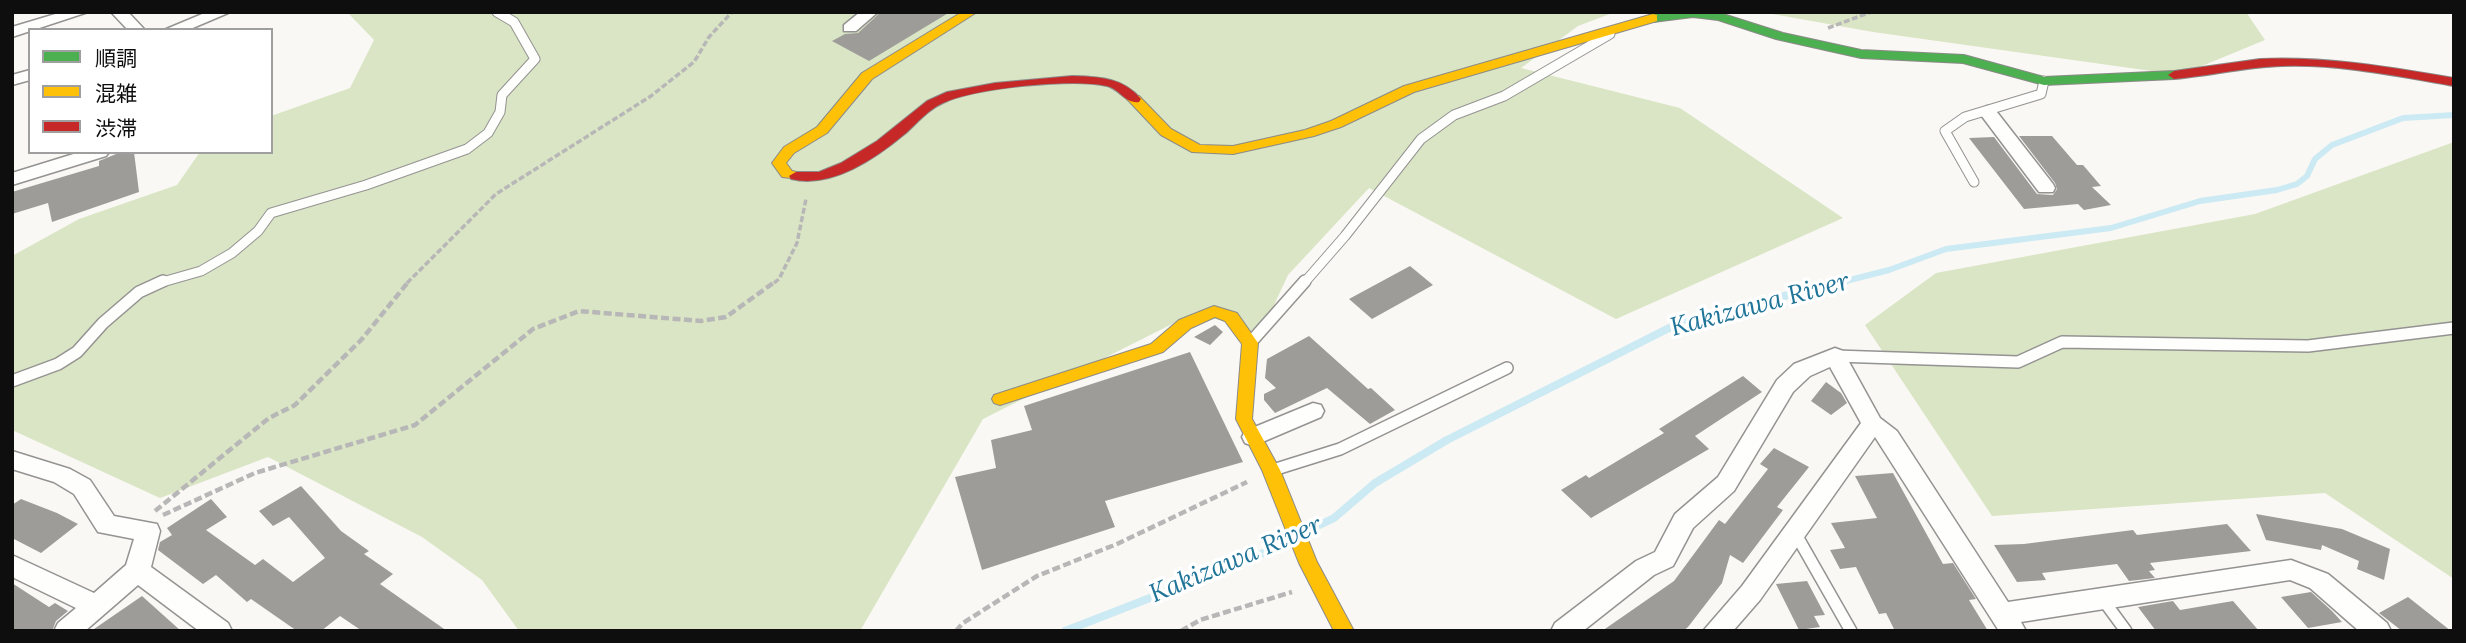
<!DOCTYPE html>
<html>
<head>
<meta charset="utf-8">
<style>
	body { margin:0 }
	#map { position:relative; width:2466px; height:643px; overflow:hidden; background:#faf8f4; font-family:Lora,"Noto Sans JP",serif }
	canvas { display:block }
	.frame { position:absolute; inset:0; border:14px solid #0e0e0e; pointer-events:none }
	.legend { position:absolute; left:28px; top:28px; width:245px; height:126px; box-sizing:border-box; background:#fff; border:2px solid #9f9f9f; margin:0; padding:9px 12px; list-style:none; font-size:21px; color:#0e0e0e }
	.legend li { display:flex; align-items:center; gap:14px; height:35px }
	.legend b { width:35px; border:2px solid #9f9f9f }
</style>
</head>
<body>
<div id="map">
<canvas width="2466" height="643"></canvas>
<div class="frame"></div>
<ul class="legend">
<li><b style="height:9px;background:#4caf50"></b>順調</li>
<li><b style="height:9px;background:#ffc107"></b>混雑</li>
<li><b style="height:9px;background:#c62828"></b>渋滞</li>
</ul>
</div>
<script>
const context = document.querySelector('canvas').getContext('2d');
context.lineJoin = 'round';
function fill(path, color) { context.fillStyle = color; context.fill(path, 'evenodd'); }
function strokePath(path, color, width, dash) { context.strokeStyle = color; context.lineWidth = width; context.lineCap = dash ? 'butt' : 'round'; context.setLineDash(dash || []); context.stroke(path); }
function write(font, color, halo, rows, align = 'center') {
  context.font = font + ' Lora,serif'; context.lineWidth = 7; context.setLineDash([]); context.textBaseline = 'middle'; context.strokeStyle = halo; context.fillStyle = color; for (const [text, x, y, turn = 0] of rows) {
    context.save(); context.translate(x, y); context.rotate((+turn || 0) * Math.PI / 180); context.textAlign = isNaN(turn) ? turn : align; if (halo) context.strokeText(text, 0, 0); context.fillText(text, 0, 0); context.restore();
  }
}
fill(new Path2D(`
	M347,12h1268l-37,14 -57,42 159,40 163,110 -227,101 -247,-131 -81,87 -19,41 -18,15 -55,-19 -213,107 -123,212h-341l-37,-51 -60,-43 -154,-80 -108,41 -148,-68v-174l67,-37 98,-34 23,-33h71v-36l79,-28 24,-48z
	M1761,12h485l19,28 -85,35 -307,-43z
	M2454,142v437l-129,-86 -333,23 -127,-191 71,-52 319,-59z`), '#d9e5c4');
strokePath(new Path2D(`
	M1838,283l51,-13 57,-21 165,-21 89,-27 77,-11 20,-6 10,-8 8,-17 17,-14 71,-27 51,-3`), '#cceaf3', 6);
strokePath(new Path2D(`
	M1303,533l31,-15 41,-35 72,-43 238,-120 35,-3 36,-14 89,-22
	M1065,631l188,-73 36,-18`), '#cceaf3', 8);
fill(new Path2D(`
	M881,12h69l-81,49 -37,-20 13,-7 13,-1z
	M2019,136h33l25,29h6l18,21 -9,1 19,18 -27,5 -6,-6 -54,5 -55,-71 25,-1 43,57 16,1 4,-6 -2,-6z
	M121,152h13l5,40 -87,30 -4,-19 -36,11v-22l87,-26v-5z
	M1410,266l23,19 -61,34 -23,-20z
	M1215,325l8,7 -13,13 -16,-8z
	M1309,336l59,53 3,-1 24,22 -25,14 -43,-36 -52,25 -11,-13v-6l12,-6 -11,-10 2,-19z
	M1190,352l53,110 -138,39 10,26 -133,43 -27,-93 41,-9 -5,-28 41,-10 -8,-24z
	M1743,376l19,16 -67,44 14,13 -118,69 -30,-28 25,-15 3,3 75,-45 -5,-4z
	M1826,382l15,11 6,10 -16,12 -20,-14z
	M1774,448l35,19 -32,40 6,3 -40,53 -13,-8 -8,28 -34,44 -5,4h-81l72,-50 45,-61 6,4 43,-55 -8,-5z
	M1893,473l50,91 10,-1 23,36 -7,1 19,31h-93l-9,-18 -7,1 -23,-47 -16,2 -10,-19 15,-2 -14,-25 46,-5 -22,-42z
	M301,486l40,45 28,20 -5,3 29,20 -13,10 67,47h-85l-22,-15 -19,15h-24l-46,-32 -4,3 -31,-27 -13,9 -45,-34 2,-8 12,-7 -5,-7 44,-29 16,18 -21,13 49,35 8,-6 30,23 32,-24 -36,-41 -16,9 -14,-15z
	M21,499l36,14 21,11 -37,29 -29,-15v-33z
	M2256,514l86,15 48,20 -6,31 -27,-11 2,-8 -37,-16 -1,5 -55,-10z
	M2227,524l24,27 -101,12 5,7 -6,1 6,7 -26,3 -12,-17 -75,9 4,7 -29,2 -23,-37 30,-1 109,-14 4,5z
	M1807,581l18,34 -11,1 6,11 -21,3 -23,-46z
	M12,583l37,24 6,-4 13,8 -12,10 -4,10h-40z
	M2311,592l21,19 10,11 -34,6 -27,-31z
	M142,596l39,35h-92l5,-2z
	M2408,597l43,34h-49l-23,-18z
	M2173,601l7,9 53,-9 26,30h-103l-18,-24z`), '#9e9c99');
const laneFar1 = new Path2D(`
	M1974,182l-29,-51 20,-14 76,-23 3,-13
	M159,283l42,-12 31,-18 26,-22 13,-18 95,-28 101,-36 21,-16 12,-21 2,-17 33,-36 -21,-37 -17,-10
	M1304,283l41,-47 76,-97 33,-24 50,-19 106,-62`);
const lane = new Path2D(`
	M1250,343l55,-62
	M1835,356l183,6 44,-20 246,4 146,-18
	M12,381l46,-17 19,-12 26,-29 36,-31 24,-11
	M1273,470l67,-21 167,-81
	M1794,531l57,100
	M2104,601l22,30`);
const street = new Path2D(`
	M62,12h26l-76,25v-10z
	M111,12h17l17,18h-17z
	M207,12l21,1 -40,17h-24z
	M860,12h18l-22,19h-12v-6z
	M30,70v10l-18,5v-10z
	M1987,106l6,1 60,77 2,4 -2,4h-14l-61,-81z
	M80,152h29l-3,4 -94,29v-12z
	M1835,348l8,3 37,67 17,13 111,171 283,-42 37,14 59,49 4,8h-32l-49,-43 -20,-8 -269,42 5,9h-27l-124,-194 -115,163 -27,31h-30l39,-45 119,-163 -31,-56 -20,9 -17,16 -59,99 -41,37 -20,38 -19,9 -71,56h-32l4,-8 81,-62 19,-9 20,-38 43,-37 59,-97 17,-16z
	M1313,403l8,2 3,6 -3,6 -68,29 -8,-3 -3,-6 3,-6z
	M12,451l58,18 20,11 24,36 43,8 3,7 -9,36 77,56 4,8h-33l-61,-46 -53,46h-31l4,-8 18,-15 -64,-31v-22l82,38 32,-28 8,-26 -36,-7 -24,-38 -20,-12 -42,-13z`);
const fast = new Path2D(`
	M1670,12l50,1 63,20 78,17 103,5 80,22 130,-6 6,4 -6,4 -130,6 -81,-22 -102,-5 -85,-19 -58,-19 -25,-3 -40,5 -6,-4 2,-3z`);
const slow = new Path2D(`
	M962,12h15l-105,67 -45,54 -33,20 -8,10 6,8 9,2 2,3 -2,3 -19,-2 -10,-14 12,-16 33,-20 45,-54z
	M1653,14l4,1v6l-243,71 -73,35 -27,9 -81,18 -41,-2 -31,-17 -34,-36 2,-3h10l32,33 29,16 33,1 72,-16 26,-9 73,-35z
	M1214,306l23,7 21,30 -6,76 28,51 37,92 37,69h-20l-35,-68 -37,-93 -26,-51 6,-75 -17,-23 -10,-4 -24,11 -28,24 -163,53 -6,-2 -2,-4 2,-4 157,-51 28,-24z`);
const jam = new Path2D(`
	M2260,59c66,-3 129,8 194,19v8c-57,-10 -115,-22 -172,-20 -37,1 -72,10 -108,13l-6,-4 6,-4z
	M1072,76c27,1 50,1 69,23l-2,3c-14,2 -19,-13 -32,-16 -34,-8 -133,2 -164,17 -14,6 -25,19 -37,30 -30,25 -74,56 -115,46l-2,-3 7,-4h23l22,-9 36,-22 50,-40 20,-9 48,-9z`);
strokePath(laneFar1, '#949392', 11);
strokePath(lane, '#949392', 14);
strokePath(street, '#949392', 3);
strokePath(fast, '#8b8a88', 2);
strokePath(slow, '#8b8a88', 2);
strokePath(jam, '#8b8a88', 2);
strokePath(new Path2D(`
	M1828,28l43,-16
	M407,283l89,-89 155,-98 43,-34 15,-25 23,-25
	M774,283l5,-4 18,-36 9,-44`), '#b8b7b7', 3.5, [6, 2.5]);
strokePath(new Path2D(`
	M155,511l114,-93 26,-13 67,-66 47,-58
	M163,515l92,-42 160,-48 118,-96 46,-18 122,10 25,-4 50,-36
	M956,631l7,-8 74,-47 80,-32 130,-62
	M1181,631l19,-11 92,-28`), '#b8b7b7', 4.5, [8, 3.5]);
strokePath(laneFar1, '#fefefd', 9);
strokePath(lane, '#fefefd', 11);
fill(street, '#fefefd');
fill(fast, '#4caf50');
fill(slow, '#ffc107');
fill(jam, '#c62828');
write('italic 26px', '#1f7498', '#fff', [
	["Kakizawa River",1760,305,-15],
	["Kakizawa River",1236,560,-23]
]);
</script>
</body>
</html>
